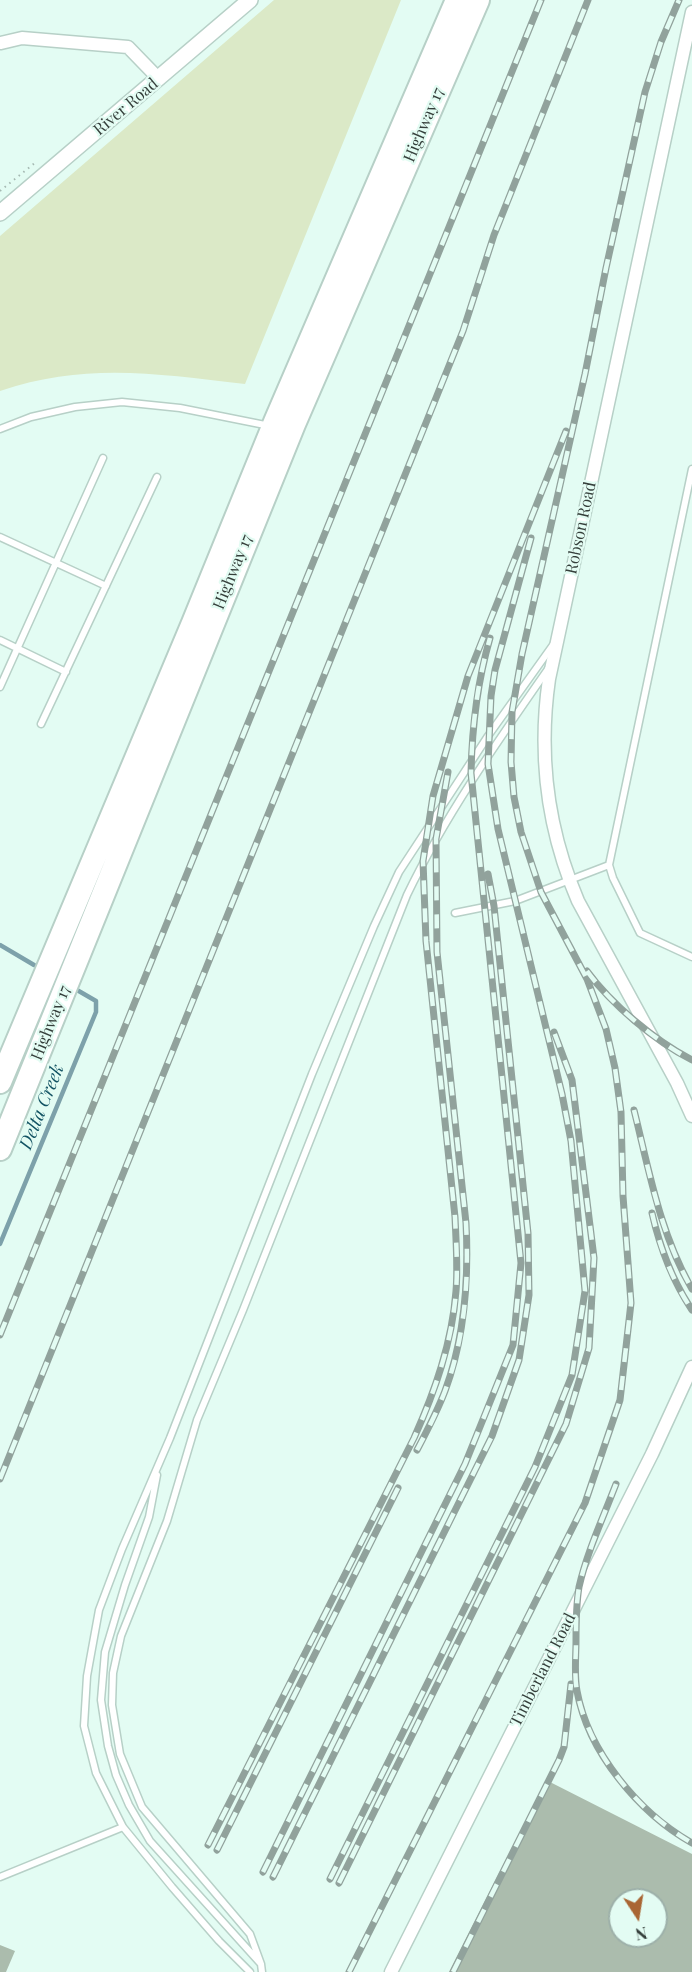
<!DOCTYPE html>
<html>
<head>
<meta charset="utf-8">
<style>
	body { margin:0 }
	#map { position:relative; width:692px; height:1972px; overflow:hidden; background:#e3fcf3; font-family:"Playfair Display",serif }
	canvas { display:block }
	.north { position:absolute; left:608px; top:1888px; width:60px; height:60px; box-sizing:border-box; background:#e3fcf3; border:2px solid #9db0a9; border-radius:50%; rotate:168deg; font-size:16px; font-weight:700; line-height:24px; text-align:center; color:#353f3b }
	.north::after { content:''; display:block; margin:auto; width:21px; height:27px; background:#a96634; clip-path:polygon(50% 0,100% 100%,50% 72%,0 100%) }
</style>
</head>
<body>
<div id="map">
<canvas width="692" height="1972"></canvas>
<div class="north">N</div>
</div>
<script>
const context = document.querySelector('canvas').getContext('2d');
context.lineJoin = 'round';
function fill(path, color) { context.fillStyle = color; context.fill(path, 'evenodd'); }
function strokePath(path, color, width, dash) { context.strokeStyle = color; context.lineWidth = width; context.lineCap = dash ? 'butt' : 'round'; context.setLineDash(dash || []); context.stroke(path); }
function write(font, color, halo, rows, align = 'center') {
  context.font = font + ' "Playfair Display",serif'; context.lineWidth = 4.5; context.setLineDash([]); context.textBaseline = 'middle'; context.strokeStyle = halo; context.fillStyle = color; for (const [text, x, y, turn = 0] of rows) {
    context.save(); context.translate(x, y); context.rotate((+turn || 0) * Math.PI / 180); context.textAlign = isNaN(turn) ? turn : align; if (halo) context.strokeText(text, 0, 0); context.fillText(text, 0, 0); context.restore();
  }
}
fill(new Path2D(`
	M274,0h127l-156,384c-89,-10 -158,-22 -245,7v-155z`), '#dbe9c7');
strokePath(new Path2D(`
	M0,945l34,20
	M0,1244l96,-232v-11l-19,-11`), '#7da1aa', 4.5);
fill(new Path2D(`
	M546,1780l146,74v118h-243zM620,1900h36v36h-36z
	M0,1945l15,6 -9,21h-6z`), '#abbcad');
const service = new Path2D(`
	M0,429l31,-12 44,-10 47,-5 58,6 90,18
	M692,469l-83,396 4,13 27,55 52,24
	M0,537l106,49
	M0,640l66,32
	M0,687l103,-229
	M41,724l116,-247
	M455,913l60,-12 94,-36
	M157,1475l-8,42 -24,68 -20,67 -4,48 7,46 8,29 13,30 21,36 111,123 1,8
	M0,1877l123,-50
	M261,1964l-11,-30 -108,-127 -22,-53 -8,-49 1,-32 8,-37 46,-115 30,-101 46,-110 164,-415c38,-79 90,-153 141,-226
	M250,1972l-31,-31 -47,-54 -49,-60 -27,-54 -12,-47 3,-50 12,-66 23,-61 48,-111 142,-364 62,-148 25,-54 89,-136 65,-91`);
const minor = new Path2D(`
	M692,12l-143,667c-11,76 -1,152 29,222l99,182 15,33
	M1,43l21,-5 106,9 31,32
	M391,1972l261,-518 40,-87`);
const tertiary = new Path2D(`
	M0,213l250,-213`);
const motorway = new Path2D(`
	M0,1082l193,-459 82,-201 182,-422
	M0,1149l294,-725 184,-424`);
strokePath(service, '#b7d0c7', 9);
strokePath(minor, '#b7d0c7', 15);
strokePath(tertiary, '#b7d0c7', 18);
strokePath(motorway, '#b7d0c7', 26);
strokePath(new Path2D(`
	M0,191l36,-29`), '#a5b9b2', 2, [1.5, 4.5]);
strokePath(service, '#fff', 6);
strokePath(minor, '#fff', 12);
strokePath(tertiary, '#fff', 15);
strokePath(motorway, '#fff', 22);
const rail = new Path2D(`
	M587,971c24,33 68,70 105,89
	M634,1110c15,60 26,124 58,179
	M652,1213c8,35 20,67 40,97
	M0,1335l541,-1335
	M417,1450c10,-19 20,-38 28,-59 20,-54 24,-110 21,-168l-29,-271 -1,-113 12,-67
	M0,1479l463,-1148 31,-96 94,-235
	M616,1484c-13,34 -29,68 -37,103 -3,18 -3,36 -3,54 0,16 -2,34 1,50 11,61 62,122 115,152
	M208,1845l206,-407c21,-47 38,-95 42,-147 2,-24 0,-50 -1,-74l-29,-276 -3,-80 10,-65 35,-120 98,-245
	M217,1850l181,-362
	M263,1872l202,-408 48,-119 8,-82 -50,-490c1,-46 6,-90 19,-135
	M273,1877l219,-441 27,-76 10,-65 -1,-62 -34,-327 -6,-32
	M330,1879l205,-412 37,-92 13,-84 -14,-150 -9,-47 -64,-265 -10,-65 3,-68 4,-26 36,-132
	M339,1883l227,-459 23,-76 5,-90 -22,-178 -18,-48
	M349,1972l236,-469 35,-103 11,-97 -8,-107 -2,-84 -6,-44 -9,-39 -19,-50 -46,-87 -20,-60 -7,-35 -3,-35 1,-50 10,-58 63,-280 21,-106 39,-176 16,-50 18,-42
	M453,1972l106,-212 5,-13 7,-63`);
strokePath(rail, '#91a29c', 7);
strokePath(rail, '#e3fcf3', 4.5, [14]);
write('16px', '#353f3b', '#e3fcf3', [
	["River Road",126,107,-40],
	["Highway 17",424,125,-67],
	["Robson Road",581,528,-78],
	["Highway 17",233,572,-68],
	["Highway 17",51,1023,-68],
	["Timberland Road",543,1670,-63]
]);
write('italic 18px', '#125363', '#e3fcf3', [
	["Delta Creek",42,1107,-68]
]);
</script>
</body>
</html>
